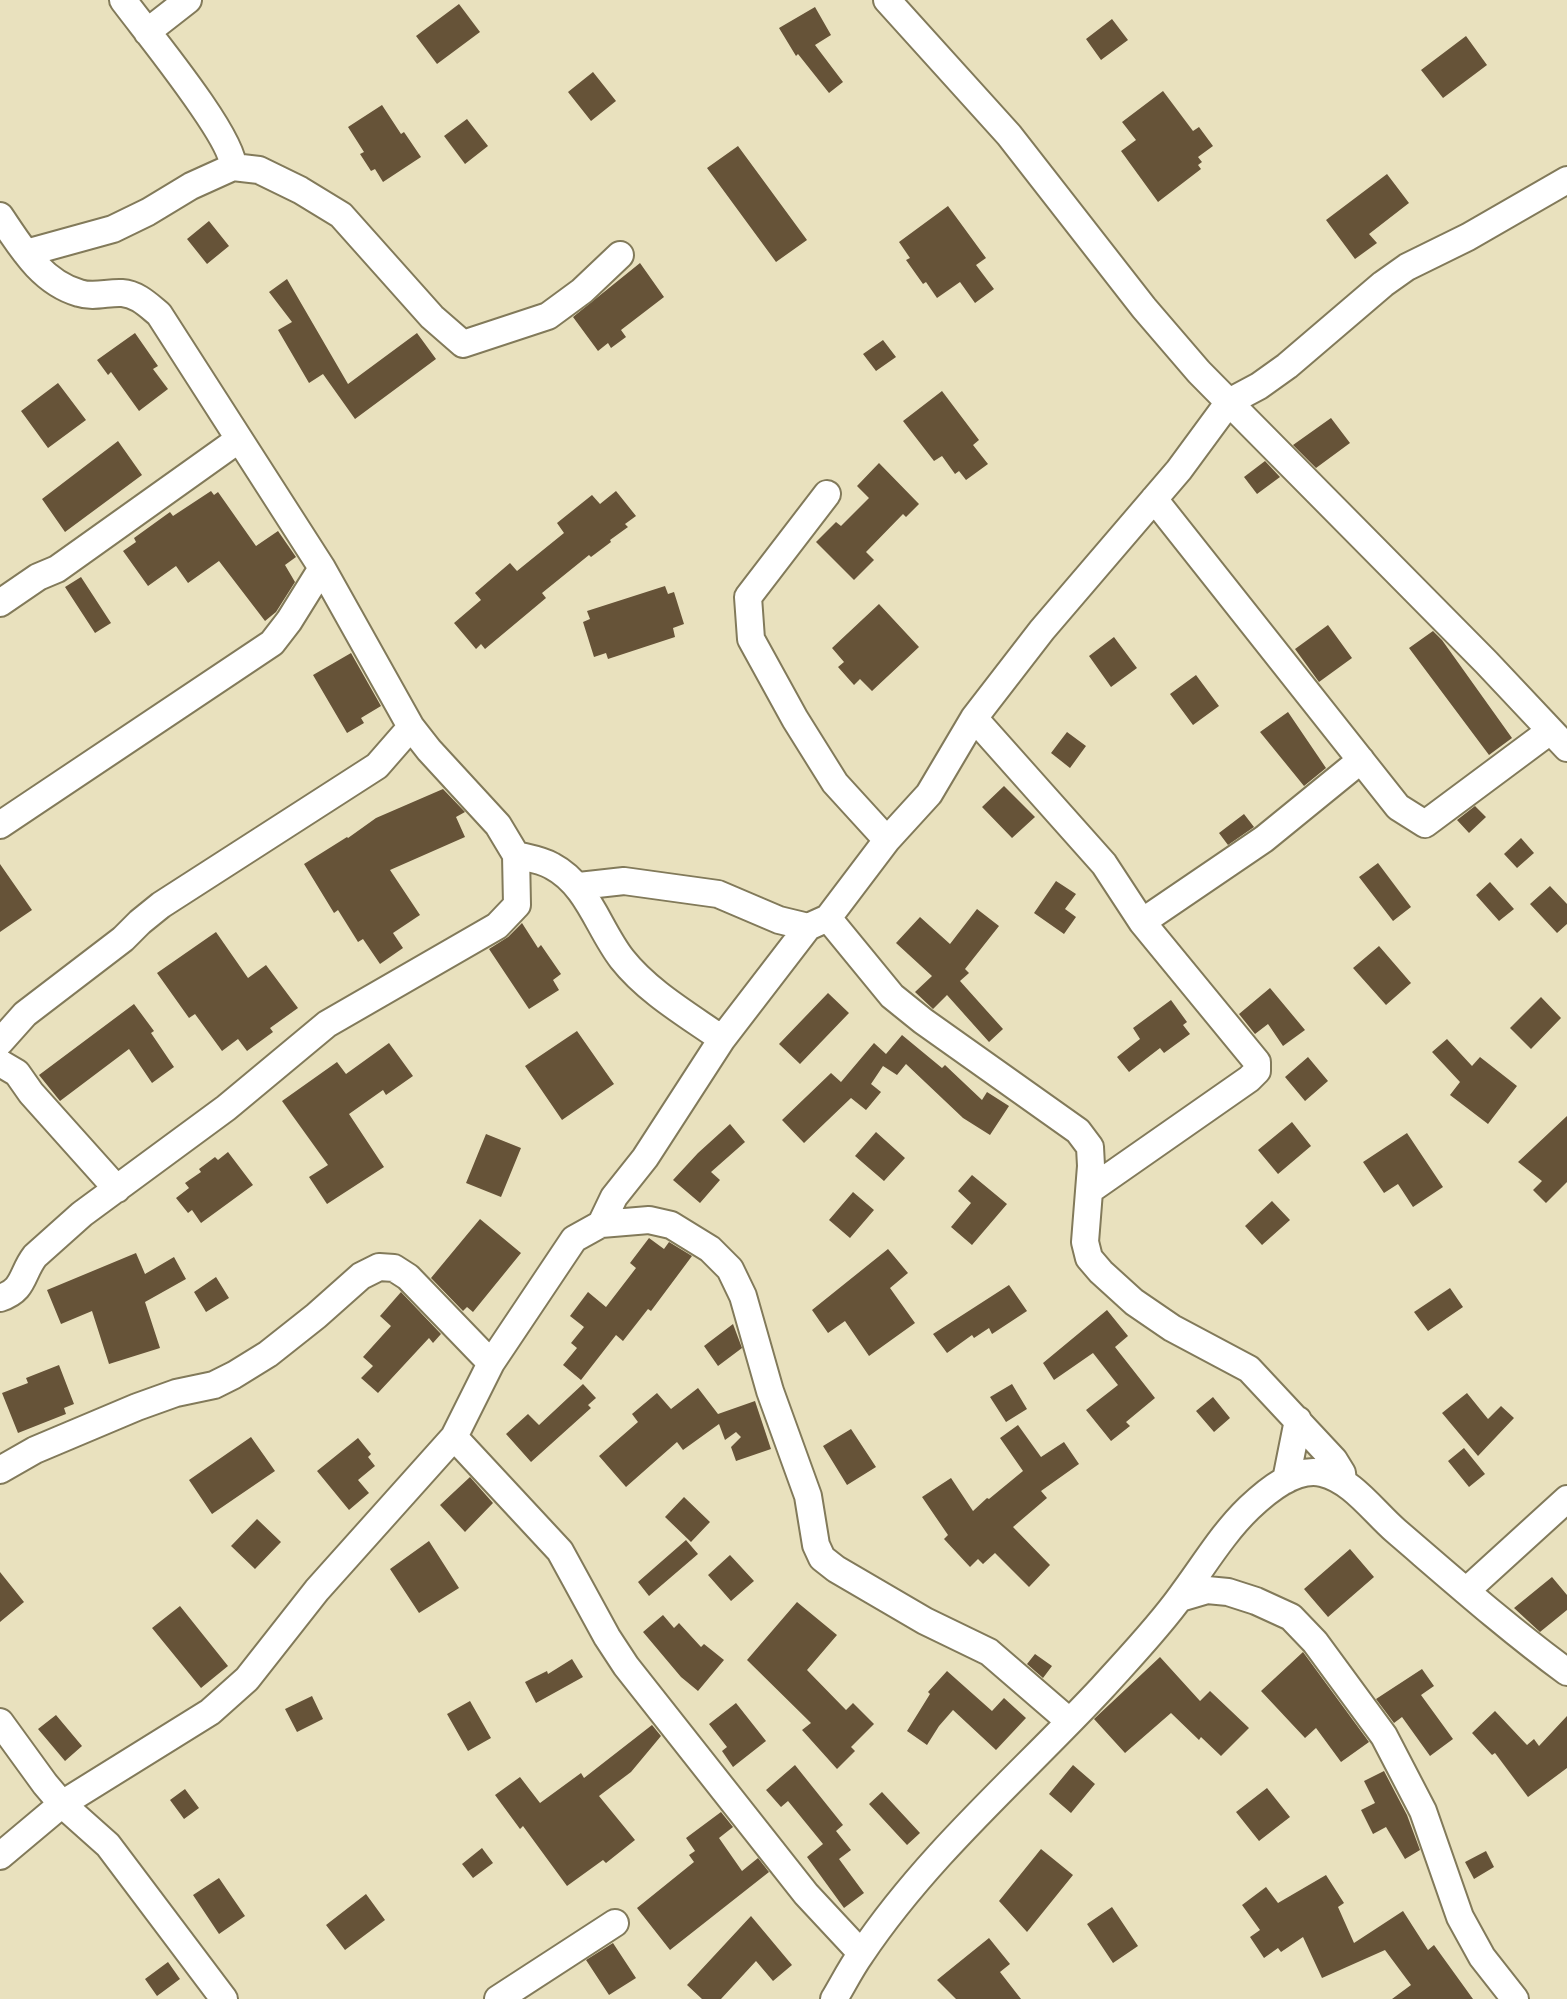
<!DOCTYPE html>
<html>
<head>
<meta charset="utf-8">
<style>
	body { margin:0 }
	canvas { display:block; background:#e9e1be }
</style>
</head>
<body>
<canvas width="1567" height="1999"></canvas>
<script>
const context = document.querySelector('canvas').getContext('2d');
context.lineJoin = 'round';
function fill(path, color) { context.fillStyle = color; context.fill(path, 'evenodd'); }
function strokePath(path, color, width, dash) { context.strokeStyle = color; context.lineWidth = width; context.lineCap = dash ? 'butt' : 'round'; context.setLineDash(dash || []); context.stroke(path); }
fill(new Path2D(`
	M459,4l21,28 -43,32 -21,-28z
	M815,7l16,28 -16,10 28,37 -14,11 -31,-39 -2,2 -17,-28z
	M1112,19l16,21 -27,20 -15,-21z
	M1466,36l21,29 -44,33 -22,-28z
	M593,72l23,29 -25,20 -23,-29z
	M1163,91l30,40 6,-4 14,19 -15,11 4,5 -4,3 3,4 -43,33 -37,-51 15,-11 -14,-18z
	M382,105l19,29 3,-2 17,25 -38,25 -8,-13 -4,2 -11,-17 4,-2 -16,-25z
	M467,119l21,27 -23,18 -21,-28z
	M738,146l69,94 -31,22 -69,-94z
	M1387,174l22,29 -40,31 8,9 -22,16 -29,-39z
	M948,206l38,52 -10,7 18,24 -19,14 -15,-21 -23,16 -11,-16 -3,2 -17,-24 4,-2 -11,-16z
	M209,221l20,25 -22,18 -20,-25z
	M640,263l24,34 -43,33 5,7 -15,11 -3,-5 -10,8 -25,-34z
	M287,279l61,105 69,-51 19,26 -81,60 -32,-45 -14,9 -31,-53 14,-8 -23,-30z
	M135,333l23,33 -5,3 15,20 -29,22 -28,-39 -3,3 -11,-15z
	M883,340l13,17 -20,14 -13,-17z
	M58,383l28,37 -38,28 -27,-37z
	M942,391l37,49 -6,5 15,19 -22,16 -7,-9 -4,3 -13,-18 -8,5 -31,-40z
	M1331,418l19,25 -34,25 -23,-23z
	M118,441l24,34 -77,57 -23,-33z
	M1265,461l15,16 -23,17 -13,-17z
	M879,463l40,41 -13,13 -3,-3 -37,38 8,8 -20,20 -38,-38 20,-20 5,4 28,-28 -12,-12z
	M211,491l3,4 4,-3 38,54 22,-15 18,26 -11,8 10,17 -19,30 -11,9 -46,-60 -31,22 -12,-17 -28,20 -25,-35 13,-9 -2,-4 36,-26 3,4z
	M616,491l20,25 -11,8 3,3 -18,13 1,2 -20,15 -2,-2 -47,38 4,5 -61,51 -4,-5 -5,5 -22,-26 27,-23 -6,-7 35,-30 7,8 47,-38 -7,-10 35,-28 8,9z
	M81,577l30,46 -16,10 -30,-46z
	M665,586l3,8 6,-2 10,32 -11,4 2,9 -67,22 -2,-6 -12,4 -11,-35 7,-3 -3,-8z
	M879,604l40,43 -47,44 -12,-12 -6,6 -16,-18 6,-5 -12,-14z
	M1328,625l24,33 -33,24 -24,-33z
	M1433,631l9,9 70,98 -23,17 -80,-107z
	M1114,637l23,31 -26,19 -22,-31z
	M351,653l30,53 -20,12 3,5 -17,10 -34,-58z
	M1196,675l23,31 -26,19 -23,-31z
	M1288,712l38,56 -22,18 -44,-54z
	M1067,732l19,14 -16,22 -19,-15z
	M1004,786l31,31 -23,21 -30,-31z
	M443,789l22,23 -9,5 9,20 -75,33 30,45 -27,18 10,15 -23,16 -17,-25 -5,3 -20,-32 -4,3 -30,-49 43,-27 1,1 28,-20z
	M1475,806l11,11 -17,16 -12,-13z
	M1244,814l10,13 -26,18 -9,-12z
	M1521,838l13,15 -17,15 -13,-14z
	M1378,863l33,44 -18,14 -34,-44z
	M0,864l32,46 -32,22z
	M1056,881l20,13 -11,15 11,8 -12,17 -30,-21z
	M1490,882l24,27 -15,12 -23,-26z
	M1550,886l17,18v20l-10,9 -27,-29z
	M977,909l22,17 -34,43 4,4 -9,8 43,48 -14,13 -42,-47 -14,14 -18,-17 17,-16 -36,-33 24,-26 30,27z
	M522,923l16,25 3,-3 20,29 -8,6 6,10 -30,19 -40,-60 19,-12z
	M216,932l32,46 18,-13 32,43 -28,20 3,4 -26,19 -9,-12 -16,12 -27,-37 -6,4 -32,-45z
	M1379,946l32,37 -25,22 -33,-37z
	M1270,988l35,42 -22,16 -15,-22 -13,10 -16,-20z
	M828,993l21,20 -49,51 -21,-20z
	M1541,997l20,21 -30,31 -21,-21z
	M1171,1000l16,22 -4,3 7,9 -26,19 -4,-5 -31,24 -12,-15 23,-18 -7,-11z
	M134,1004l20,27 -3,2 23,34 -22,16 -23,-34 -69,52 -21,-26z
	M577,1031l37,53 -52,36 -37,-54z
	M902,1035l40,33 3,-3 37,35 5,-8 22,14 -19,29 -27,-17 -57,-54 -9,11 -14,-9 -12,18 10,8 -15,18 -15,-12 -47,45 -22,-23 49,-47 10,9 33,-39 12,11z
	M1447,1039l25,27 8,-9 37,29 -29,38 -38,-29 10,-13 -28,-30z
	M389,1043l24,33 -27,19 -3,-5 -34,24 35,53 -57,37 -18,-27 19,-12 -46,-64 55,-39 9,12z
	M1308,1057l20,24 -23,20 -20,-24z
	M1567,1116v66l-21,21 -13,-13 9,-9 -24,-19z
	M1292,1122l19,24 -33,28 -20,-24z
	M730,1124l15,18 -34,30 9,8 -20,23 -27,-23 25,-27z
	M876,1132l29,26 -21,23 -29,-25z
	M1407,1133l36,54 -30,20 -15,-23 -14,9 -21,-31z
	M486,1134l35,14 -20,49 -35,-14z
	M228,1152l25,33 -52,38 -9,-13 -4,3 -12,-15 13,-10 -4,-5 16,-11 -2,-3 16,-12 3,3z
	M972,1175l35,29 -35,41 -21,-18 20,-24 -13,-12z
	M853,1192l21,18 -24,28 -21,-18z
	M1272,1201l18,19 -28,25 -17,-19z
	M480,1219l41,34 -48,59 -6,-5 -4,4 -32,-33z
	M649,1238l15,11 5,-7 23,14 -41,55 -3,-2 -25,32 -7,-6 -35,45 -18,-15 14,-17 -6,-5 13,-16 -14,-11 18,-24 18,15 30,-39 -6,-5z
	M888,1249l20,24 -18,15 25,35 -46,33 -24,-35 -17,12 -16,-23z
	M136,1253l9,21 29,-17 12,22 -41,23 15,46 -51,16 -17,-53 -31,13 -14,-34z
	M216,1277l13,21 -23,14 -12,-20z
	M1009,1285l18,26 -35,23 -3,-6 -15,10 -2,-3 -25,18 -14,-19z
	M1450,1288l13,19 -35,24 -14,-19z
	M401,1292l40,42 -8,9 -4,-5 -51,55 -17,-15 12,-12 -10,-9 28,-31 -11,-10z
	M1107,1310l21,26 -13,11 40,51 -29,24 4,4 -19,15 -25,-31 32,-25 -25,-32 -39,27 -11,-17z
	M733,1324l9,24 -24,18 -14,-20z
	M59,1365l15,39 -10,4 2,6 -48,19 -16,-40 26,-10 -2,-5z
	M583,1384l13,14 -8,7 3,3 -60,54 -25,-28 22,-20 11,11z
	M1012,1384l15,25 -21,13 -16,-25z
	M698,1388l20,26 37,-13 16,48 -35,12 -5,-14 10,-10 -5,-5 -11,8 -6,-16 -36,26 -6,-8 -51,45 -27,-31 39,-34 -6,-8 25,-21 14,16z
	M1467,1393l21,26 13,-13 13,12 -36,38 -36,-43z
	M1213,1397l17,21 -16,14 -18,-21z
	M1018,1425l23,32 23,-15 15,22 -38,27 6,7 -34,29 37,38 -21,22 -34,-34 -12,11 -5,-5 -8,8 -26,-28 4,-4 -26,-38 29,-19 22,33 14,-13 2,1 34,-28 -23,-33z
	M851,1429l25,38 -29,18 -24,-39z
	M251,1437l24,34 -63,43 -23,-34z
	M358,1438l13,16 -3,3 7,9 -17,14 11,13 -20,17 -32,-39z
	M1464,1448l21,26 -16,13 -21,-26z
	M470,1477l23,26 -28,29 -25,-27z
	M684,1497l26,25 -19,20 -26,-25z
	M257,1519l24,23 -26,27 -24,-23z
	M686,1540l12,14 -49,42 -11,-14z
	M429,1541l30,47 -40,25 -29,-44z
	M1350,1549l24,28 -46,40 -24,-28z
	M730,1555l24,26 -23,20 -23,-26z
	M0,1572l24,30 -24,20z
	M1552,1577l15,18v15l-27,22 -26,-24z
	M797,1602l40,33 -30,35 39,40 7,-7 21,21 -23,23 4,4 -18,18 -35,-39 9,-7 -64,-63z
	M180,1606l48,60 -27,22 -49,-60z
	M663,1615l11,13 5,-5 22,24 3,-3 20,16 -26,31 -17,-14 -38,-45z
	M1303,1652l66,90 -28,20 -25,-34 -11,10 -44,-47z
	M1035,1654l17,12 -9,12 -16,-14z
	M1160,1657l40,44 10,-10 39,37 -28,28 -20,-19 -2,3 -28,-27 -46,40 -31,-34z
	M572,1659l11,18 -47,26 -11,-21 22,-11 1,3z
	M1422,1669l12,17 -13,9 32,44 -23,17 -28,-39 -8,6 -18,-24z
	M947,1671l45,40 12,-13 22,20 -30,32 -43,-40 -14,16 -12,19 -20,-14 23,-37 -2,-2z
	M312,1696l11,23 -26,13 -12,-23z
	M470,1701l21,37 -23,13 -21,-37z
	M736,1703l30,38 -33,26 -11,-16 5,-4 -18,-23z
	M1495,1711l32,34 7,-6 5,7 28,-30v52l-39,29 -33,-44 -3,2 -20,-22z
	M56,1715l26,31 -17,15 -27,-32z
	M652,1725l9,11 -30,36 -32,24 36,44 -29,23 -3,-3 -36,26 -44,-60 -3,3 -25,-34 25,-18 20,26 41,-30 3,5z
	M795,1765l48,60 -7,6 15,19 -12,9 25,34 -20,15 -37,-51 16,-13 -35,-43 -7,6 -15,-17z
	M1073,1765l22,19 -24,29 -22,-19z
	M1384,1771l23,44 13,35 -15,9 -19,-32 -13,7 -12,-24 14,-7 -11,-22z
	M1267,1788l23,29 -31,24 -23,-29z
	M185,1789l14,19 -15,11 -14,-19z
	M882,1792l38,41 -13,12 -38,-41z
	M721,1812l12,15 -14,11 23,33 16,-13 11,14 -99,78 -33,-42 57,-46 -5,-7 6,-4 -9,-13z
	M482,1848l11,15 -20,15 -11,-14z
	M1041,1849l32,26 -46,57 -28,-31z
	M1486,1851l8,16 -20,12 -9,-17z
	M1326,1875l18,28 -6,4 16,36 49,-32 25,39 6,-5 39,54h-81l19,-14 -26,-35 -63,28 -19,-41 -22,15 -3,-4 -14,10 -14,-21 10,-7 -18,-25 24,-18 12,16z
	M219,1878l26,38 -26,18 -26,-39z
	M366,1894l19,26 -40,30 -19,-25z
	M1112,1907l26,39 -25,17 -26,-39z
	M751,1916l41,49 -19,16 -17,-20 -35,38h-19l-15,-14z
	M989,1938l21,26 -10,8 21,27h-65l-19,-19z
	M613,1943l23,35 -27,17 -23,-35z
	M168,1962l12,17 -23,17 -12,-17z`), '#665338');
const minor = new Path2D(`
	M123,0c22,30 111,137 110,167
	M887,0l122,135 135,173 55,64 287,290 81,86
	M147,32l41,-32
	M0,216c21,31 41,66 79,77 15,5 29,-1 43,0 15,1 26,12 37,21l163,254 89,159 18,23 69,75 18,30 1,50 -20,21 -170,98 -101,84 -144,106 -47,42c-14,18 -10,34 -35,42
	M26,253l87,-24 35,-17 43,-26 42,-19 26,3 41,20 41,25 91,102 31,27 85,-28 34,-25 38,-36
	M827,494l-79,103 3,42 44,80 40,64 52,57
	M1154,499l244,308 27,17 125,-93
	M0,603l38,-26 19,-8 181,-129
	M974,718l130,146 38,58 115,140v9l-8,8 -159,111
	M0,825l272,-182 17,-22 33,-53
	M516,855c12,3 26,5 36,11 36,19 46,62 70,93 26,33 66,56 100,80
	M579,886l45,-5 94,13 61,26 29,7
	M828,918l64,78 31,25 155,110 12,16 1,19 -6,76 4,16 12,14 33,30 38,26 77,41 85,91 8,13 1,8
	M1142,922l122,-83 97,-79
	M0,1042l25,-28 98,-75 17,-17 21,-17 216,-139 34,-39
	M0,1063l17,10 14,20 86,96
	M601,1224l48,-4 22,5 39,24 20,20 13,27 27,95 38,105 8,49 6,13 14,11 89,52 64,31 80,69
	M454,1437l106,114 47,86 19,29 180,228 55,59
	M0,1470l35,-20 102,-43 39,-14 38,-8 20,-10 34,-21 48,-38 45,-40 18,-9 15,1 14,9 83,86
	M1286,1480l12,-60
	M1466,1591l101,-92
	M1180,1598l27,-8 21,2 28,9 35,16 24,25 69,94 39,75 37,106 22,40 33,42
	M0,1722l45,62 17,20 46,41 116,154
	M0,1856l62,-52 148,-92 37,-33 70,-89 137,-153 37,-74 83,-124 27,-15 13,-27 31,-39 77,-119 86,-112 20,-9 59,-78 42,-46 45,-76 68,-88 137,-160 50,-68 30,-16 28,-20 96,-82 24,-17 61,-30 99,-57
	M498,1999l117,-76
	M834,1999c9,-15 17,-31 27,-45 67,-100 160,-179 241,-266 27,-30 56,-60 79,-92 22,-29 41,-62 68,-88 18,-17 46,-41 73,-35 30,7 51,38 74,58 56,48 111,97 171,141`);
strokePath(minor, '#827a5a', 30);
strokePath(minor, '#fff', 26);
</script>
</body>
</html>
